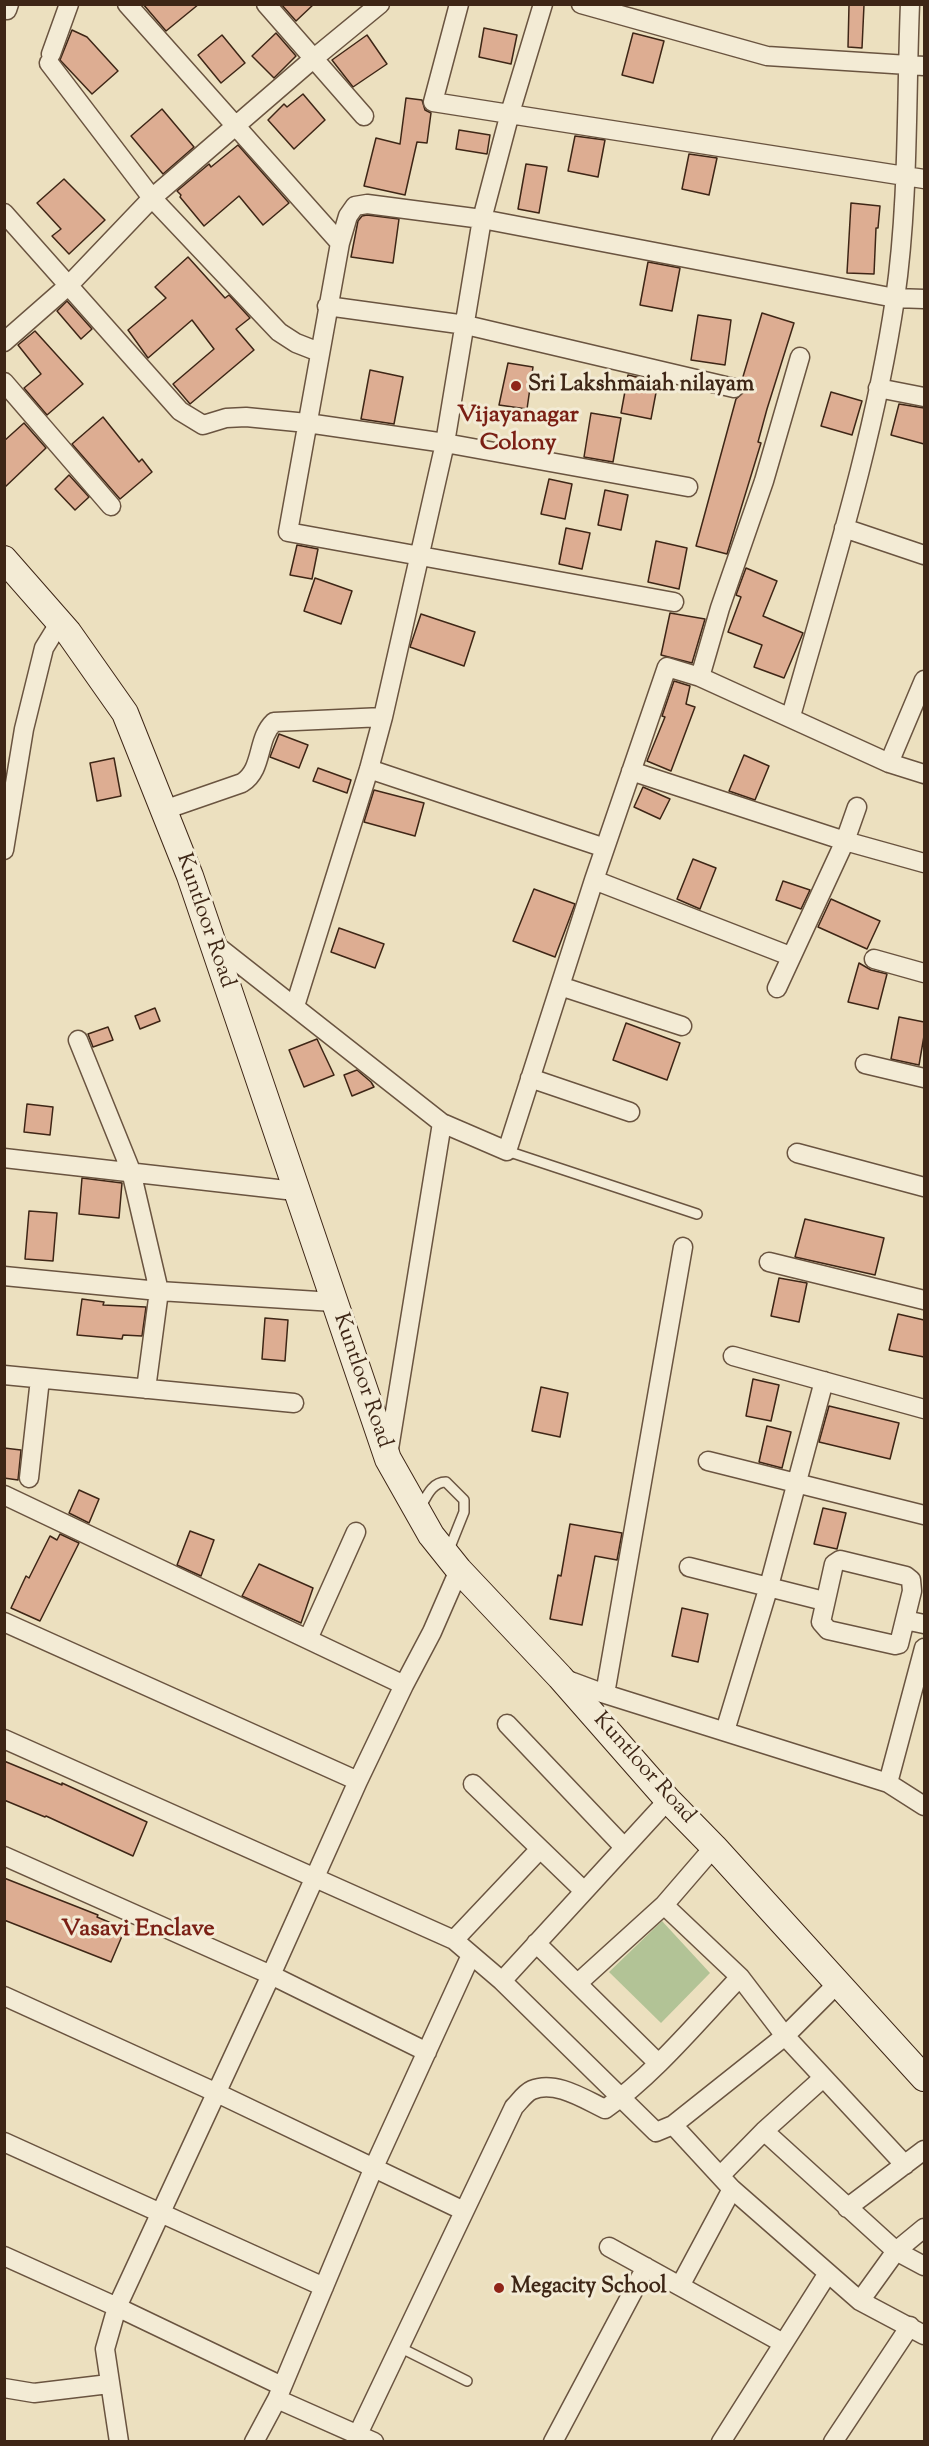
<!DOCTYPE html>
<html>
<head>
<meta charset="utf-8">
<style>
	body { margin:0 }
	#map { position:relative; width:929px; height:2446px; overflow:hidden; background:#ece0bf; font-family:"Sorts Mill Goudy",serif }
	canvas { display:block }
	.frame { position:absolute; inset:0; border:6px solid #3e2616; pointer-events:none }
</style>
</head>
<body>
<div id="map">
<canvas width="929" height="2446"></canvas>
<div class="frame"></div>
</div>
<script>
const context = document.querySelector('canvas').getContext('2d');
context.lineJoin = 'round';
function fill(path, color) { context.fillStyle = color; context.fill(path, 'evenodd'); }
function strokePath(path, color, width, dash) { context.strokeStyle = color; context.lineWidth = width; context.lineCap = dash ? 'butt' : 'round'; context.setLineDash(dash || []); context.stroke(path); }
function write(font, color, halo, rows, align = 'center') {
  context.font = font + ' "Sorts Mill Goudy",serif'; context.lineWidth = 6; context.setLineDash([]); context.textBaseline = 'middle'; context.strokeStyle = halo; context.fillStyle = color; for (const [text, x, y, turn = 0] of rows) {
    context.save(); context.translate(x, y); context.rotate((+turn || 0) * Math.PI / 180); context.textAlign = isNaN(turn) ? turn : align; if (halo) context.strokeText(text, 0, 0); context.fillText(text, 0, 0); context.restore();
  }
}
fill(new Path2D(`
	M662,1921l48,52 -49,50 -52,-51z`), '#b2c396');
const building = new Path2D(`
	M143,4h56l-33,27z
	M281,4h33l-18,17z
	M849,5h15l-2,43 -14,-1z
	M484,28l33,7 -6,29 -32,-7z
	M72,30l15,7 31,34 -26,23 -32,-34z
	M276,33l20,23 -22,22 -22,-22z
	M633,33l31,8 -11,42 -31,-8z
	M222,35l23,28 -24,20 -23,-28z
	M367,35l20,29 -34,23 -21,-27z
	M303,94l22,26 -31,29 -26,-29 16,-16 3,3z
	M406,98l16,2 3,10 6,3 -4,30 -10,-1 -12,53 -41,-9 12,-48 24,6z
	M162,109l32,38 -31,27 -32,-38z
	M459,130l31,5 -3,19 -31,-5z
	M575,136l30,4 -7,37 -30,-6z
	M238,145l51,58 -26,22 -24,-29 -35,30 -24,-29 1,-2 -4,-4 32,-27 2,3z
	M689,154l28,4 -8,37 -27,-6z
	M526,164l21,3 -8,46 -21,-4z
	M64,179l41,41 -36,34 -17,-18 9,-7 -24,-26z
	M851,203l29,3 -2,22h-2l-2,46 -27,-1z
	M367,215l32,4 -6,44 -42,-6 7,-36 4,-5z
	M188,257l37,41 4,-3 21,23 -14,11 18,21 -64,54 -17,-20 41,-35 -22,-29 -44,38 -20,-28 38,-32 -11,-11z
	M648,262l32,6 -8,43 -32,-6z
	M67,301l25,28 -11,10 -24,-28z
	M762,313l32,10 -27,86 -9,33 3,1 -34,111 -31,-8 40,-147 9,-8 -3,-11z
	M698,315l33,5 -6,45 -34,-5z
	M35,331l48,53 -36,31 -23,-27 17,-14 -23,-29z
	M508,363l25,4 -6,42 -28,-4z
	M370,370l33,7 -9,47 -33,-5z
	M628,375l30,7 -7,37 -30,-6z
	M831,392l31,9 -10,34 -31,-9z
	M899,404l25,4v36l-33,-9z
	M591,413l30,5 -8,44 -29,-5z
	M103,417l36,45 3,-3 10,13 -32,27 -48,-55z
	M24,423l22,25 -42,40v-47z
	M69,475l20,22 -14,13 -20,-21z
	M549,479l23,5 -7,35 -24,-5z
	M605,490l23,5 -7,35 -23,-5z
	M566,528l24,5 -8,36 -23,-5z
	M656,541l31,7 -8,41 -31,-7z
	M297,545l21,4 -6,30 -22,-4z
	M746,568l31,13 -14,35 40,17 -19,45 -30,-11 8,-22 -34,-13 13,-35 -5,-2z
	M315,578l37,13 -11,33 -37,-13z
	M670,613l35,6 -13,44 -31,-8z
	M421,614l54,18 -11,34 -54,-19z
	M674,681l16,5 -4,18 9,3 -24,64 -24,-10 18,-44 -3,-1z
	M279,734l29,11 -9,23 -29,-11z
	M744,755l25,11 -14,34 -26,-9z
	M114,758l7,38 -24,5 -7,-38z
	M318,768l33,12 -4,13 -34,-12z
	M643,787l27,12 -10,20 -26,-12z
	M374,790l50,13 -9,33 -51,-14z
	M693,859l23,9 -16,41 -23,-10z
	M783,881l27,9 -9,19 -25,-9z
	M534,889l41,15 -20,53 -42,-16z
	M831,899l49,22 -13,28 -49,-22z
	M339,928l45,16 -9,24 -44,-16z
	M859,963l12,7 16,4 -9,35 -30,-7z
	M155,1008l5,13 -20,8 -5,-13z
	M899,1017l25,5v14l-5,29 -28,-6z
	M626,1023l54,20 -13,37 -54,-20z
	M108,1027l5,13 -20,7 -5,-13z
	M317,1039l17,36 -30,12 -15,-37z
	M357,1070l14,12 3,5 -22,9 -8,-21z
	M27,1104l26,3 -3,28 -26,-3z
	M82,1178l40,5 -3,35 -40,-4z
	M29,1211l28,2 -4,48 -28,-2z
	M805,1219l79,19 -9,37 -80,-18z
	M779,1278l28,5 -8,39 -28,-6z
	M82,1299l22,3 -1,3 43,2 -4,29 -19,-1 -1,4 -45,-4z
	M898,1314l26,6v37l-35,-7z
	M265,1318l23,2 -3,41 -23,-2z
	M753,1379l26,6 -8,36 -25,-5z
	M541,1387l27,6 -8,44 -28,-6z
	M829,1406l70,17 -9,36 -71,-17z
	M767,1426l24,6 -9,36 -23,-6z
	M4,1448l17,2 -3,30 -14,-2z
	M79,1490l20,9 -10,24 -20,-10z
	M823,1508l23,5 -9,36 -23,-5z
	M570,1524l52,9 -5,27 -22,-4 -13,69 -32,-6 8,-44 3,1z
	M190,1531l24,9 -13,36 -24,-11z
	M60,1534l19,9 -39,78 -29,-13 15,-32 3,2 21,-42 7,4z
	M259,1564l54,24 -12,35 -59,-27z
	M682,1608l26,6 -10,48 -26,-6z
	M4,1761l58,24v-2l85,39 -14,34 -87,-40 -1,1 -41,-17z
	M4,1878l94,37 -1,2 28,12 -14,33 -107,-42z`);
fill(building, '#ddad92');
strokePath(building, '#3e2616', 1.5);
const lane = new Path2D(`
	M507,1151l190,63
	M419,1510c7,-12 12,-28 27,-28l18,18v12l-16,40
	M399,2347l68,34`);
const street = new Path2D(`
	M127,4l213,239 8,-27 7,-10 12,-2 115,15 413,79 29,1
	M266,4l98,112
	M459,4l-26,98 491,77
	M581,4l186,52 157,10
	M7,10l2,-6
	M51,54l18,-50
	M49,63l103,135 127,134 17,11 23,9
	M4,213l176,198 23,14 23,-7 20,-1 61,6 138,20 243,44
	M340,243l-52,289 386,70
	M327,306l139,19 268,63
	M4,342l65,-57 83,-87 161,-139 67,-55
	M4,382l107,124
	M878,388l46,9
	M844,528l80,27
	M700,677l20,-69 44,-127 36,-124
	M791,716c39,-138 83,-275 104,-417 14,-97 11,-197 15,-295
	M889,763l35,-83
	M369,769l236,79
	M631,771l214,70 79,22
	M164,810l78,-27c22,-14 14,-44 32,-61l109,-5
	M4,850l20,-121 20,-81 16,-26
	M594,880l196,76
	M212,942l230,181 65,28 87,-271 73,-213 33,10 189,86 35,11
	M874,959l50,14
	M560,986l122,40
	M777,988l68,-147 12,-34
	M295,1006l74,-237 14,-52 62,-274 37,-224 28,-106 33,-109
	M78,1040l53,131 28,120 -13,98
	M865,1064l59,14
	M530,1078l100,34
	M797,1153l127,34
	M4,1158l291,33
	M769,1262l155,38
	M4,1276l155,15 175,11
	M733,1356l191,53
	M4,1375l290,28
	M388,1455l54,-332
	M708,1461l216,54
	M29,1478l11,-99
	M4,1495l400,190
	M840,1560l66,16 5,4 1,11 -13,53 -4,1 -67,-15 -7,-8 13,-58z
	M689,1567l127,32
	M905,1620l19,4
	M4,1622l354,159
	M308,1639l48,-107
	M562,1678l43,16 283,89 36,23
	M605,1694l78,-447
	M507,1724l116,122
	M725,1731l44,-145 55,-205
	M4,1739l450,201 48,41 154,151 17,-7 112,-89 53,-53
	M888,1783l36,-135
	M473,1784l111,107
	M4,1856l267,119 156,77
	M664,1905l76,72 45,59 120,129
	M454,1940l86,-91
	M536,1943l122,120
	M502,1981l166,-181
	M578,1983l86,-78 50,-58
	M4,1996l213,97 247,118
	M673,2125l59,64 128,112 64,34
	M764,2131l132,120 28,15
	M4,2142l320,145
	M721,2175l43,-44 59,-53
	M847,2208l77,-58
	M609,2247l174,96
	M4,2256l113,51 154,-332 87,-194 46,-96 28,-53 27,-62
	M680,2286l52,-97
	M860,2301l36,-50 28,-23
	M4,2388l30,5 75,-9
	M358,2434l156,-327c5,-5 11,-14 18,-17 23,-10 52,9 73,19 48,-33 94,-89 135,-132
	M119,2442l-14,-93 12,-42 165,79
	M254,2442l23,-43
	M374,2442l-97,-43 97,-232 97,-212
	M553,2442l93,-175
	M721,2442l107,-169
	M833,2442l77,-116`);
const secondary = new Path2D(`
	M4,559l64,73 57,81 65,163 198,583 43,76 28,35 101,107 108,123 46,47 210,231`);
strokePath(lane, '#6a5440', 12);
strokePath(street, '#6a5440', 21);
strokePath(secondary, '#3e2616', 28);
strokePath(lane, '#f3ebd5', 9);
strokePath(street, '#f3ebd5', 18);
strokePath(secondary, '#f3ebd5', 26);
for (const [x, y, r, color] of [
	[516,386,6,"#8f2418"],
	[499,2288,6,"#8f2418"]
]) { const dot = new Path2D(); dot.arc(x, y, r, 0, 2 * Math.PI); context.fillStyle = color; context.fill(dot); strokePath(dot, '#f3ebd5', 2); }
write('bold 22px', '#3e2616', '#f3ebd5', [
	["Sri Lakshmaiah nilayam",528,386],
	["Megacity School",511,2288]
], 'left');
write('22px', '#3e2616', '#f3ebd5', [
	["Kuntloor Road",204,921,71],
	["Kuntloor Road",361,1381,71],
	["Kuntloor Road",643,1769,48]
]);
write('bold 24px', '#7a1f14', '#f3ebd5', [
	["Vijayanagar",518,417],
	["Colony",518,445],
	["Vasavi Enclave",138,1931]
]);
</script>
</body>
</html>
